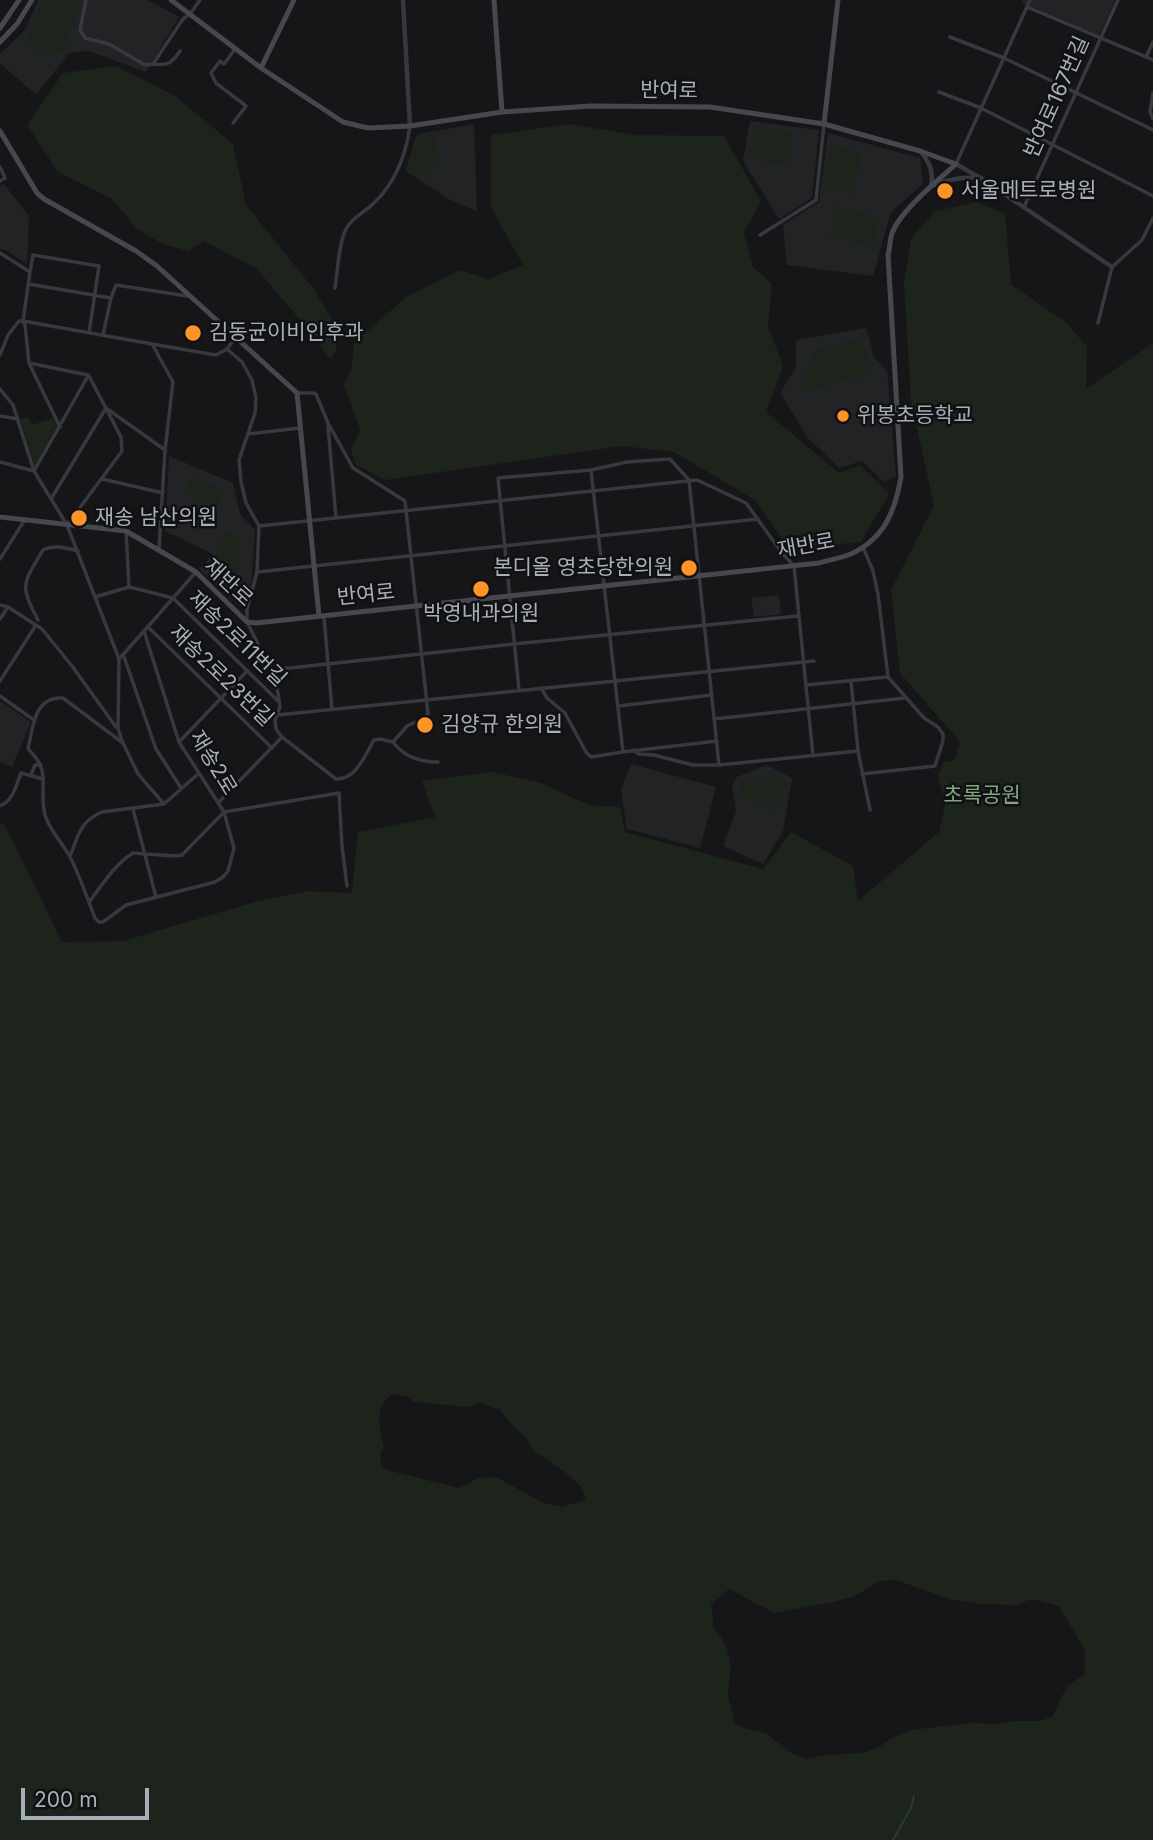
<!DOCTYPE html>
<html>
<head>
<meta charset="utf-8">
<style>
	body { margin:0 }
	#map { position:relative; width:1153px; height:1840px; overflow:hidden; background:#161618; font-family:Inter,sans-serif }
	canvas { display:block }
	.scale { position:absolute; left:21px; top:1788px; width:128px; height:32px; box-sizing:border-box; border:4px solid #a7b0b9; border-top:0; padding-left:9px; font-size:21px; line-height:24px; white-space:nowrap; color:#a7b0b9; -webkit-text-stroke:5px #111113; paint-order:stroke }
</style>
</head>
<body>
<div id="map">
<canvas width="1153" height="1840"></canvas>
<div class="scale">200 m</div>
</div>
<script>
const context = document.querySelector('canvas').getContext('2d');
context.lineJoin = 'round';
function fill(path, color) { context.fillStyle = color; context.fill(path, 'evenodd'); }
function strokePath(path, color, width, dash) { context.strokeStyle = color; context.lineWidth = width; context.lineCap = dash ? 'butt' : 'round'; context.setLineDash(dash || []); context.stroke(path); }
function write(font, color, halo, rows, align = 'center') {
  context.font = font + ' Inter,"Noto Sans KR",sans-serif'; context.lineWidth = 5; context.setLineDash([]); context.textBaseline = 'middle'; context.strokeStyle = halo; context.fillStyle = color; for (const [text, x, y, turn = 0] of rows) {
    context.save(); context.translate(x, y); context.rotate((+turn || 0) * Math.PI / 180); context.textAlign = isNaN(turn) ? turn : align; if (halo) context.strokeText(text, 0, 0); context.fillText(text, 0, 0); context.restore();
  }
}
fill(new Path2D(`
	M38,0h110l31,17 -33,55 -57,-21 -20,2 -33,42 -36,-32v-9l26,-25z
	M1021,0h94l-14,32 -3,3 -73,-30z
	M750,121l69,9 -7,68 -33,21 -36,-58z
	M474,124l3,87 -27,-11 -44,-29 9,-32 4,-5z
	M828,133l92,25 3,26 -32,28 -18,64 -86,-11 -4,-40 36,-23z
	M4,184l25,32 -2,48 -20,-13 -7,-2v-63z
	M866,328l8,29 13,14 9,106 -12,5 -22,-21 -23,7 -31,-30 -28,-45 16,-26v-27z
	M169,456l64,27 7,31 15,16 -4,57 -12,19 -40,-37 14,-15 -48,-23z
	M779,595l2,19 -27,3 -3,-19z
	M0,701l31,21 -19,45 -12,-5z
	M631,764l85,23 -16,61 -73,-19 -6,-40z
	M767,765l25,13 -9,53 -20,33 -40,-18 13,-35 -4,-26 5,-8z`), '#222325');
fill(new Path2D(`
	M43,0h39l-18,49 -14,6 -25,-12z
	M116,66l59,30 58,48 13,61 67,83 18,30 6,30 -7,11 -23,-31 -51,-60 -52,-27 -16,10 -26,-7 -26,-16 -24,-29 -54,-27 -31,-47 36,-52z
	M569,124l66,11 89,1 37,65 -17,32 9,34 19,17 -4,42 15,40 -17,46 73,61 21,-8 29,29 -28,48 -72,7 -34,-49 -81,-48 -52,-6 -237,34 -29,-15 -5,-15 9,-20 -16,-45 7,-14 3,-28 52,-46 54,-27 28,9 35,-14 -32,-58v-72z
	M754,127l39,6 -5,32 -39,-6z
	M422,136h14l2,30 -18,13 -12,-11 10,-30z
	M831,144l30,9 -9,41 -28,-6z
	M978,202l27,12 6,70 57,40 19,23 -1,42 67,-46v1497h-1153v-1016l5,1 57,117 61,-1 135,-40 50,-10 44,2 6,-61 77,-15 -13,-36 71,-9 48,11 48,22 31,2 5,25 138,37 28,-37 62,34 5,35 81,-69 6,-26 -7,-31 6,-13 11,-2 5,-18 -60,-69 -9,-83 43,-85 -23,-103 -7,-120 7,-43 24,-28zM393,1394l15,3 6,5 54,5 12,-4 20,7 11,14 16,15 6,11 33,23 15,14 5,13 -25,7 -17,-4 -48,-26 -17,1 -20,10 -68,-17 -10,-5 -1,-13 4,-5c-4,-22 -12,-39 9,-54zM896,1580l54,19 31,5 35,1 15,-6 28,7 26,44v23l-19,15 -14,29 -13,4h-25l-17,3 -27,-1 -59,7 -17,7 -17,11 -15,5 -35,2 -21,4 -15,-6 -25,-20 -23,-5 -9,-6 -6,-27 3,-28 -4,-18 -7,-14 -6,-6 -3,-24 18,-16 45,24 60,-11 21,-6 24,-15z
	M836,206l43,12 -6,29 -43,-11z
	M861,339l11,34 -69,18 -2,-6 15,-35z
	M28,417l4,8 21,-7 4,8 -22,40 -15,-47z
	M192,476l31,14 -8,17 -31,-14z
	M226,530l14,10 -4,37 -21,-19z
	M774,775l13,7 -12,28 -34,-15 -2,-10c8,-13 19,-5 30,-1z`), '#1c241c');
strokePath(new Path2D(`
	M893,1840l18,-32 3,-12`), '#2b383d', 2);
strokePath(new Path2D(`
	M86,0l-6,30 5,8 24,6 36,21 8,-1 30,-45 7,-5 10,-14
	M1027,7l126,53
	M950,37l54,21 149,72
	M1146,57l7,-15
	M153,64c15,2 19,-1 27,-13
	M939,92l42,16 172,88
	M1153,93l-3,19 3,7
	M233,123l13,-17 -30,-23 -5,-10 9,-12 4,3 11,-15
	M956,164l74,-164
	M0,167l5,11 -5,3
	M1024,207l94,-207
	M760,235l56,-35 8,-76
	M0,253l30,19 -7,49 129,23 21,38 -8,68 -6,99
	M30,272l3,-17 66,11 -10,67
	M28,284l83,14 5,-13 71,11
	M335,288c3,-17 3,-43 11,-59 5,-11 19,-17 28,-26 21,-20 32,-49 36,-77
	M1098,323l14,-56 30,-27 11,-22
	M103,335l8,-37
	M152,344l64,11 11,-6 9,-12
	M227,349l15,13 10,18 4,18 -1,15 -16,47 2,22 5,21 13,23 -2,46 -10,37v13l24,48 7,23 2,14 -5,13 1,9 6,8 54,42c20,1 29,-24 38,-39l6,-1 13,3 14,-16 15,-7 6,-5 -23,-213 -52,-33 -25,-45 -12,-29 -3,-1h-15
	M0,355l8,-20 11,-14h4l2,4 4,38 31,64
	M29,363l59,12
	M0,389l13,16 21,66 33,54 52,134
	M0,416l18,3
	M328,426l8,92
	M248,434l52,-6
	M0,462l34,9 54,-95
	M591,470l32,282
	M102,479l61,14
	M689,480l30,285
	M51,499l55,-91 59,42
	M67,525l55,-74 -1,-14 -32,-61
	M259,526l438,-46 49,23 36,50 12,13 19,190
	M126,531l3,56
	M0,559l24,-38
	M257,572l501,-53
	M95,597l34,-10 44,11 104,102
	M0,605l8,2 34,22 30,37 44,61
	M324,617l8,92
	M0,619l8,-12
	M38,620c-19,-36 -15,-36 5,-70 12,-6 23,-2 35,1
	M148,627l124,121
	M144,631l-25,28 -1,70 5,14 15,31 26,30
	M123,654l33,95 25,39
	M271,670l243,-26 284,-28
	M0,681l36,-56
	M851,681l7,70 12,59
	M806,685l81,-8
	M541,688l6,10 18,15 21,39 5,5 32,-5 94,-11
	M519,690l-21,-212 93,-8 36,-8 43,-3 19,21
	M0,696l34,24
	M618,706l94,-11
	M277,715l537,-54
	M714,719l191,-21
	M179,742l68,-71
	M393,742c11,15 26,20 45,20
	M123,743l-60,-45c-29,-2 -30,29 -35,51 25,23 10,38 17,66 4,15 18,28 25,42 10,19 17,41 25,61l4,4h4l23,-17 89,-23 8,-5 5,-6 6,-23 -10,-36 -45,-70 -35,-111 52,-59
	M633,750l6,4 15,1 39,10h26l139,-14
	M862,774l73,-8 8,-25v-7l-5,-7 -14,-9 -36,-41 -10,-83 -5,-23 -10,-24
	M31,775l4,-10h6
	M218,803l64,-66
	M0,806c14,-6 16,-21 21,-33l22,6
	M133,809l23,88
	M70,856c9,-21 9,-34 32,-44l62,-8 34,-30
	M89,902c14,-18 25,-37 44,-49l42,3 7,-1 42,-43 115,-19 3,53 5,40`), '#37393e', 3.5);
strokePath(new Path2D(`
	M403,0l7,126
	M921,152c9,10 13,20 10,33
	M956,164l26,15 130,88
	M935,185c16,-7 29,-8 46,-7`), '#37393e', 4.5);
strokePath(new Path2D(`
	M494,0l8,112
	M0,28l19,-28
	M0,42l17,-18 15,-24
	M261,68l33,-68
	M824,124l14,-124
	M0,131l37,62 7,6 92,52 21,15 140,127 22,223
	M0,517l126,14 70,41 51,50 9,1 563,-60c10,-3 22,-5 32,-9 34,-16 44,-43 50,-77l-13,-222c2,-7 2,-16 4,-22 9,-23 45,-52 64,-69l-36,-13 -96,-27 -114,-17 -119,-1 -89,6 -92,14 -42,2 -25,-6 -82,-54 -90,-68`), '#45484e', 5);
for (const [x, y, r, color] of [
	[945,191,9,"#fe9328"],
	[193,333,9,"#fe9328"],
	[843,416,7,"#fe9328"],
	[79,518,9,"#fe9328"],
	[689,568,9,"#fe9328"],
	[481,589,9,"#fe9328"],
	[425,725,9,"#fe9328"]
]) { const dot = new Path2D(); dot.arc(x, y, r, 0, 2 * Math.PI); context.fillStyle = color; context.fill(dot); strokePath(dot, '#111113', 2.5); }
write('21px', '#a7b0b9', '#111113', [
	["반여로",669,91,1],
	["반여로167번길",1057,97,-66],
	["재반로",806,546,-10],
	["재반로",228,583,43],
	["반여로",366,595,-6],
	["재송2로11번길",237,639,44],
	["재송2로23번길",221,676,44],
	["재송2로",213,763,59]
]);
write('21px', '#a7b0b9', '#111113', [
	["서울메트로병원",961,191],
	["김동균이비인후과",209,333],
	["위봉초등학교",857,416],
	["재송 남산의원",95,518],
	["본디올 영초당한의원",673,568,"right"],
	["박영내과의원",481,614,"center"],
	["김양규 한의원",441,725]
], 'left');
write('21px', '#81a67d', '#111113', [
	["초록공원",982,796]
]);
</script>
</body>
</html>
